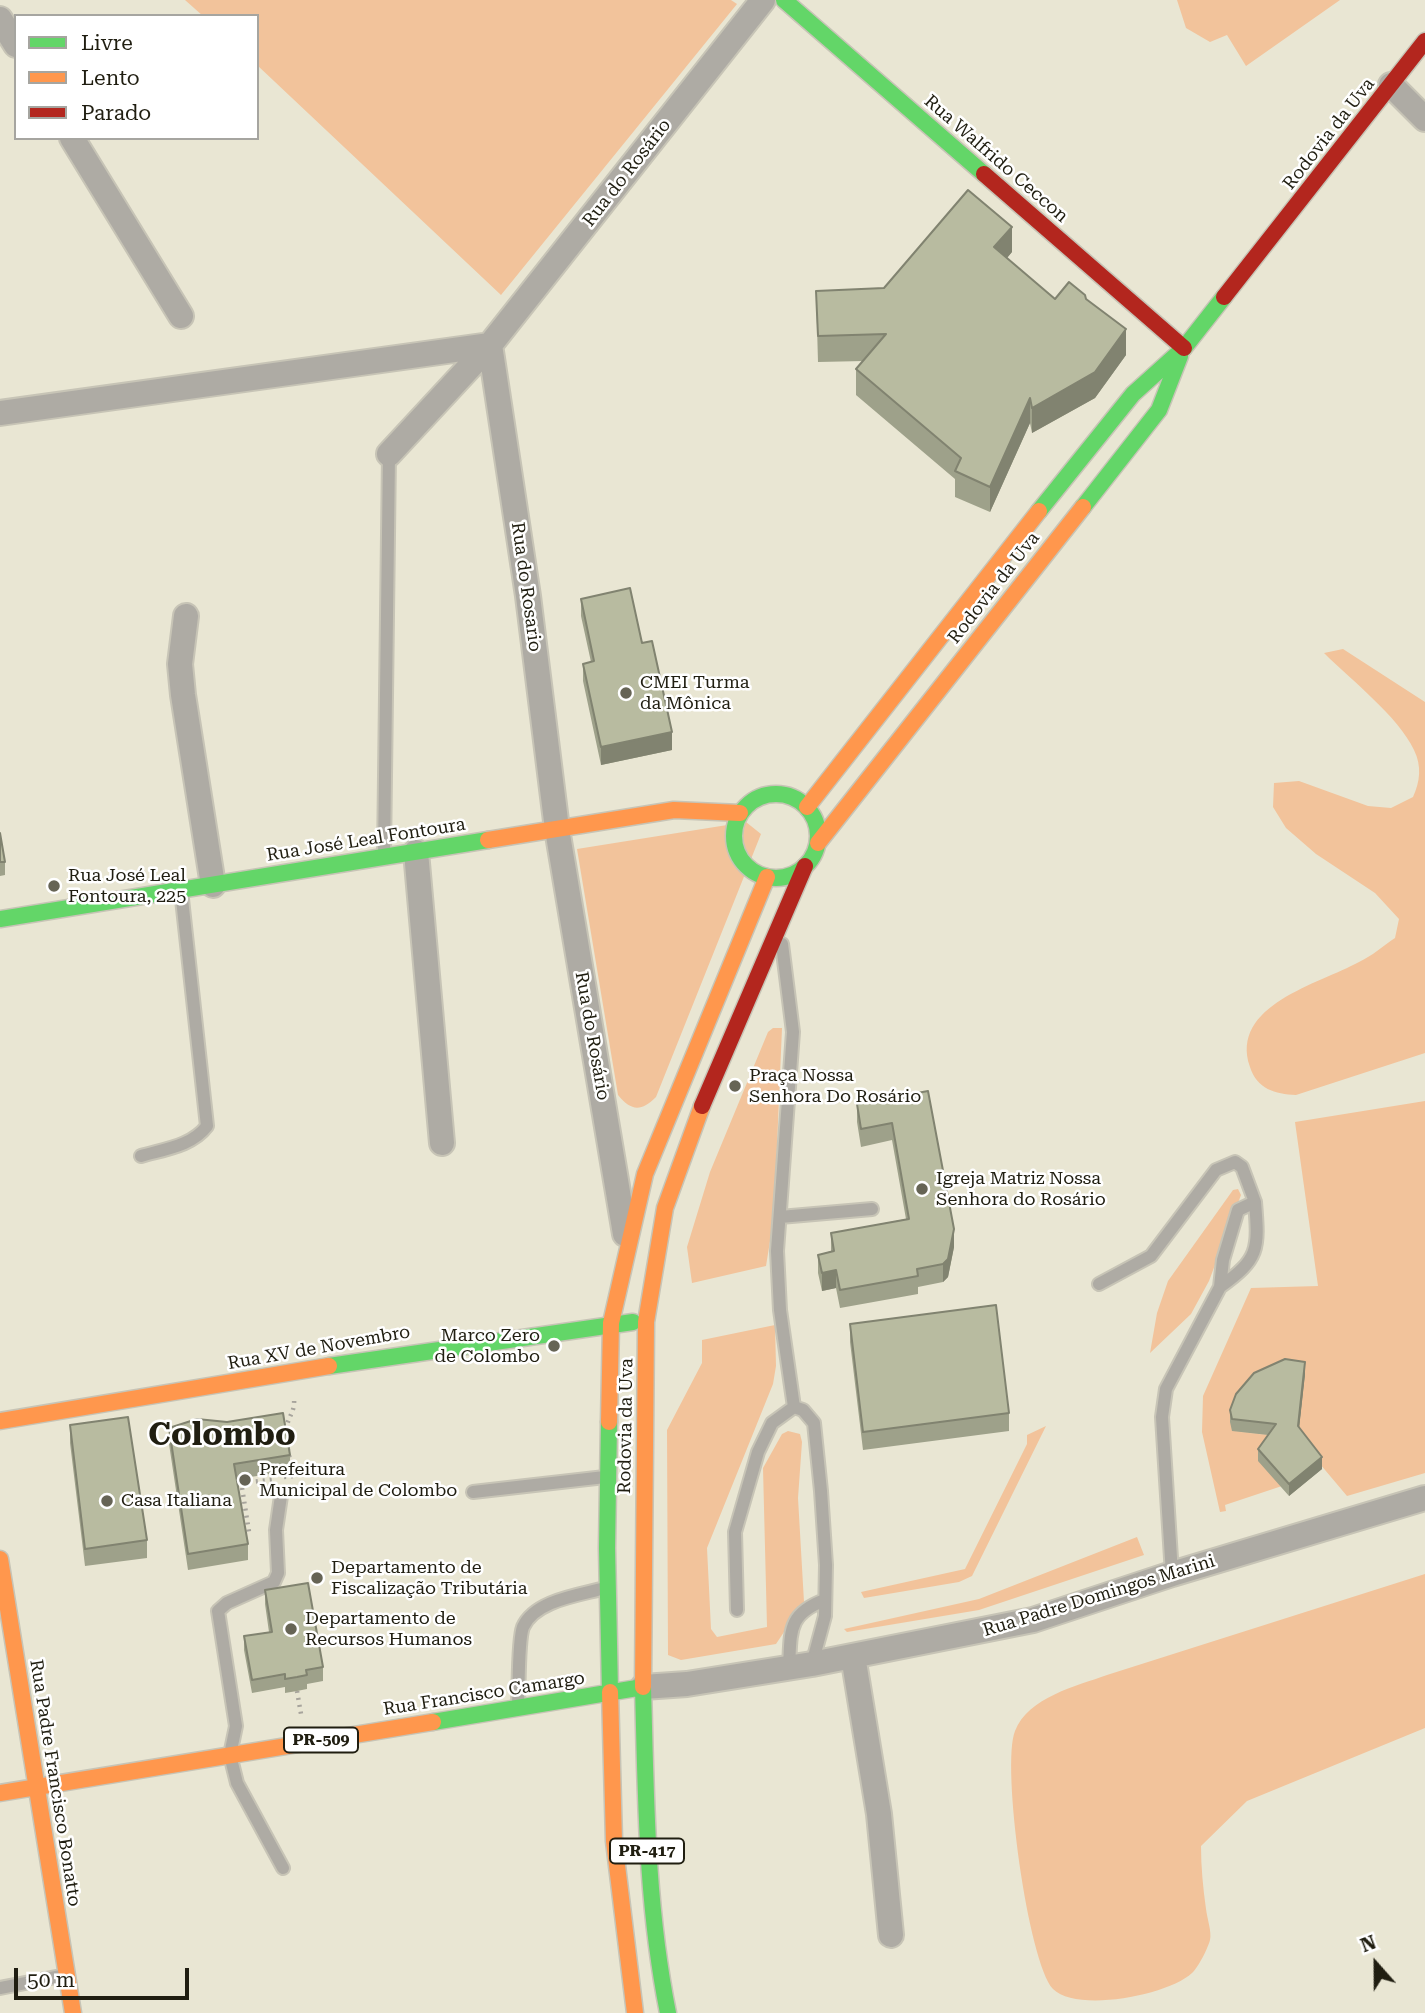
<!DOCTYPE html>
<html>
<head>
<meta charset="utf-8">
<style>
	body { margin:0 }
	#map { position:relative; width:1425px; height:2013px; overflow:hidden; background:#e9e6d3; font-family:"Roboto Serif",serif }
	canvas { display:block }
	.legend { position:absolute; left:14px; top:14px; width:245px; height:126px; box-sizing:border-box; background:#fff; border:2px solid #a6a5a0; margin:0; padding:9px 12px; list-style:none; font-size:21px; color:#201e11 }
	.legend li { display:flex; align-items:center; gap:14px; height:35px }
	.legend b { width:35px; border:2px solid #a6a5a0 }
	.north { position:absolute; left:1341px; top:1929px; width:70px; height:70px; -webkit-text-stroke:5px #fff; paint-order:stroke; rotate:339deg; font-size:19px; font-weight:700; line-height:28px; text-align:center; color:#201e11 }
	.north::after { content:''; display:block; margin:auto; width:24px; height:32px; background:#201e11; clip-path:polygon(50% 0,100% 100%,50% 72%,0 100%) }
	.scale { position:absolute; left:14px; top:1968px; width:175px; height:32px; box-sizing:border-box; border:4px solid #201e11; border-top:0; padding-left:9px; font-size:21px; line-height:24px; white-space:nowrap; color:#201e11; -webkit-text-stroke:5px #fff; paint-order:stroke }
</style>
</head>
<body>
<div id="map">
<canvas width="1425" height="2013"></canvas>
<ul class="legend">
<li><b style="height:9px;background:#63d668"></b>Livre</li>
<li><b style="height:9px;background:#ff974d"></b>Lento</li>
<li><b style="height:9px;background:#b3261e"></b>Parado</li>
</ul>
<div class="north">N</div>
<div class="scale">50 m</div>
</div>
<script>
const context = document.querySelector('canvas').getContext('2d');
context.lineJoin = 'round';
function fill(path, color) { context.fillStyle = color; context.fill(path, 'evenodd'); }
function strokePath(path, color, width, dash) { context.strokeStyle = color; context.lineWidth = width; context.lineCap = dash ? 'butt' : 'round'; context.setLineDash(dash || []); context.stroke(path); }
function write(font, color, halo, rows, align = 'center') {
  context.font = font + ' "Roboto Serif",serif'; context.lineWidth = 5; context.setLineDash([]); context.textBaseline = 'middle'; context.strokeStyle = halo; context.fillStyle = color; for (const [text, x, y, turn = 0] of rows) {
    context.save(); context.translate(x, y); context.rotate((+turn || 0) * Math.PI / 180); context.textAlign = isNaN(turn) ? turn : align; if (halo) context.strokeText(text, 0, 0); context.fillText(text, 0, 0); context.restore();
  }
}
fill(new Path2D(`
	M185,0h546l6,4 -236,291 -244,-230v-49h-54z
	M1177,0h163l-94,66 -19,-31 -17,7 -24,-14z
	M1343,649l82,53v351l-129,42c-21,-1 -39,-6 -46,-28 -21,-62 69,-83 109,-105 13,-6 24,-16 36,-24l4,-19 -24,-26 -59,-39 -30,-26 -13,-21 1,-24 25,-2 69,25 23,2 22,-11c7,-15 9,-31 1,-47 -16,-34 -63,-70 -90,-97z
	M746,822l15,12 -105,263c-15,15 -25,14 -38,-2l-41,-246z
	M773,1028h9l-8,188 -8,50 -74,17 -5,-36 23,-75 58,-140z
	M1425,1101v372l-78,23 -49,-58 -66,-7 44,5 6,50 -57,19 1,6 -6,1 -18,-80 1,-36 48,-108 67,-2 -23,-164z
	M1238,1189l3,6 -32,86 -18,33 -41,39 7,-40 11,-32 65,-91z
	M775,1325l1,41 -3,18 -66,164 4,81 6,8 50,-10 -4,-159 19,-34 6,-3 12,3 2,8 -4,56 6,104 -28,42 -95,16 -13,-5 -1,-225 35,-67v-23z
	M1046,1426l-74,150 -13,6 -95,16 -3,-6 104,-23 62,-125v-9z
	M1137,1537l7,18 -165,55 -132,22 -3,-3 135,-30z
	M1425,1574v154l-178,73 -46,45c0,21 2,42 5,63 1,9 6,23 4,31 -2,8 -12,28 -18,33 -23,22 -115,40 -139,16 -25,-27 -52,-224 -38,-258 13,-34 62,-45 92,-56z`), '#f2c39b');
const lane = new Path2D(`
	M384,856l5,-402
	M782,944l11,88 -16,219 3,59 14,97
	M141,1156c24,-7 51,-10 66,-30l-26,-236
	M780,1217l92,-8
	M1099,1284l52,-28 65,-86 19,-8 7,5 13,35
	M473,1492l132,-15
	M281,1496l-5,34 2,43 -4,9 -47,21 -9,8 18,115 -6,29 7,28 46,85
	M1172,1574l-10,-157 4,-28 54,-102 3,-27 15,-50 17,-8c4,48 4,57 -35,85
	M737,1610l-2,-78 23,-80 14,-29 22,-16 9,3 11,13 7,68 5,74 -1,51 -13,48
	M789,1668c2,-36 -2,-54 36,-68
	M518,1704c1,-17 0,-64 5,-77 12,-27 57,-32 82,-39
	M0,1988l66,-13`);
const street = new Path2D(`
	M0,19l16,26
	M1391,85l34,34
	M72,138l109,178
	M490,345l38,251 29,233 68,405
	M0,413l490,-68
	M389,454l101,-109 273,-345
	M186,616l-6,48 3,31 30,190
	M416,852l26,291
	M853,1656l26,158 12,121
	M643,1687l44,-3 125,-20 221,-44 139,-46 253,-76`);
const fast = new Path2D(`
	M784,0l200,174
	M1083,507l76,-97 21,-54
	M1039,511l94,-117 51,-46 40,-51
	M734 836a42 42 0 1 1 84 0a42 42 0 1 1-84 0Z
	M0,919l488,-79
	M329,1366l304,-44
	M609,1422l-2,126 3,144
	M433,1722l210,-35c3,111 3,217 25,326`);
const slow = new Path2D(`
	M807,807l232,-296
	M488,840l186,-30 66,3
	M818,843l265,-336
	M0,1421l329,-55
	M609,1422l2,-99 34,-149 122,-297
	M0,1559l73,454
	M643,1687l3,-365 19,-114 37,-102
	M610,1692l4,149 21,172
	M0,1793l433,-71`);
const jam = new Path2D(`
	M984,174l200,174
	M1224,297l201,-256
	M702,1106l103,-240`);
strokePath(lane, '#c7c4b6', 16);
strokePath(street, '#c7c4b6', 28);
strokePath(fast, '#c7c4b6', 19);
strokePath(slow, '#c7c4b6', 19);
strokePath(jam, '#c7c4b6', 19);
strokePath(new Path2D(`
	M284,1477l9,-1c-2,-15 -9,-36 -6,-51 3,-11 8,-14 7,-27
	M241,1481l8,51 -5,1
	M235,1484l41,-5
	M297,1691l4,23`), '#a7a49c', 4.5, [2, 5]);
strokePath(lane, '#aeaba4', 12);
strokePath(street, '#aeaba4', 24);
strokePath(fast, '#63d668', 16);
strokePath(slow, '#ff974d', 16);
strokePath(jam, '#b3261e', 16);
fill(new Path2D(`
	M1012,252l-5,6 48,41h31l40,56 -31,43 -63,35 -2,-10 -40,89 -35,-15v-18l-99,-84v-26l8,-8 -46,1 -2,-71 68,-3z
	M581,599l61,44 30,107 -71,15 -18,-84v-17l8,-2 -10,-46z
	M0,833l5,29v13l-5,1z
	M928,1091l26,156 -6,30 -5,5 -25,5v7l-78,14 -4,-20 -14,3 -4,-18v-18l13,-4v-18l75,-14 -14,-79 -31,7 -4,-25v-18z
	M850,1324l159,89v18l-146,19 -13,-108z
	M1305,1374l-6,54 23,41 -33,27 -31,-35v-12l10,-14 -36,-4 -2,-9v-12z
	M70,1425l77,115v18l-62,8 -15,-123z
	M169,1428l121,27v16l-53,8 11,65v16l-60,10 -19,-126z
	M265,1590l58,77v14l-16,3v5l-10,2 -12,2v-6l-33,6 -8,-43v-14l25,-4 -4,-28z`), '#9ea18a');
fill(new Path2D(`
	M1012,227v25l-18,21v-26z
	M1126,329v26l-31,43 -63,35v-25z
	M1030,398v25l-40,89v-25z
	M672,732v18l-71,15v-18z
	M954,1229v18l-6,30 -5,5v-18z
	M836,1270v18l-14,3v-18z
	M1305,1362v12l-7,64v-12z
	M1322,1457v12l-33,27v-12z`), '#818370');
const building = new Path2D(`
	M968,190l44,37 -18,20 61,52 14,-17 16,13 1,4 40,30 -31,43 -63,36 -2,-10 -40,89 -35,-16 6,-13 -105,-89 30,-35 -68,2 -2,-45 68,-3z
	M630,588l12,55 10,-2 20,91 -71,15 -18,-83 11,-3 -13,-62z
	M0,833l5,29h-5z
	M928,1091l26,138 -6,30 -5,5 -26,5 1,7 -78,14 -4,-20 -14,3 -4,-18 16,-4 -3,-18 78,-14 -17,-96 -31,6 -4,-25z
	M996,1305l13,108 -146,19 -13,-108z
	M1285,1359l20,3 -7,64 24,31 -33,27 -31,-35 18,-25 -44,-5 -2,-9 6,-16 18,-21z
	M283,1413l7,42 -56,9 14,80 -60,10 -19,-126 28,-9 30,3z
	M128,1417l19,123 -62,9 -15,-124z
	M308,1583l15,84 -17,3 1,5 -10,2 -12,2v-5l-33,6 -8,-44 28,-4 -7,-42z`);
fill(building, '#b8bba0');
strokePath(building, '#818370', 2);
for (const [x, y, r, color] of [
	[626,693,7,"#666455"],
	[54,886,7,"#666455"],
	[735,1086,7,"#666455"],
	[922,1189,7,"#666455"],
	[554,1346,7,"#666455"],
	[245,1480,7,"#666455"],
	[107,1501,7,"#666455"],
	[317,1578,7,"#666455"],
	[291,1629,7,"#666455"]
]) { const dot = new Path2D(); dot.arc(x, y, r, 0, 2 * Math.PI); context.fillStyle = color; context.fill(dot); strokePath(dot, '#fff', 2.5); }
for (const [x, y, w] of [
	[321,1740,74],
	[647,1851,74]
]) { const box = new Path2D(); box.roundRect(x - w / 2, y - 12.5, w, 25, 5); context.fillStyle = '#fff'; context.fill(box); strokePath(box, '#201e11', 2); }
write('bold 16px', '#201e11', null, [
	["PR-509",321,1740],
	["PR-417",647,1851]
]);
write('18px', '#201e11', '#fff', [
	["Rodovia da Uva",1329,134,-52],
	["Rua Walfrido Ceccon",996,159,41],
	["Rua do Rosário",627,173,-52],
	["Rua do Rosario",526,587,82],
	["Rodovia da Uva",994,588,-52],
	["Rua José Leal Fontoura",366,840,-9],
	["Rua do Rosário",592,1036,80],
	["Rua XV de Novembro",319,1348,-10],
	["Rodovia da Uva",626,1426,-89],
	["Rua Padre Domingos Marini",1099,1596,-17],
	["Rua Francisco Camargo",484,1694,-9],
	["Rua Padre Francisco Bonatto",55,1783,81]
]);
write('18px', '#201e11', '#fff', [
	["CMEI Turma",640,683],
	["da Mônica",640,704],
	["Rua José Leal",68,876],
	["Fontoura, 225",68,897],
	["Praça Nossa",749,1076],
	["Senhora Do Rosário",749,1097],
	["Igreja Matriz Nossa",936,1179],
	["Senhora do Rosário",936,1200],
	["Marco Zero",540,1336,"right"],
	["de Colombo",540,1357,"right"],
	["Prefeitura",259,1470],
	["Municipal de Colombo",259,1491],
	["Casa Italiana",121,1501],
	["Departamento de",331,1568],
	["Fiscalização Tributária",331,1589],
	["Departamento de",305,1619],
	["Recursos Humanos",305,1640]
], 'left');
write('bold 32px', '#201e11', '#fff', [
	["Colombo",222,1436]
]);
</script>
</body>
</html>
